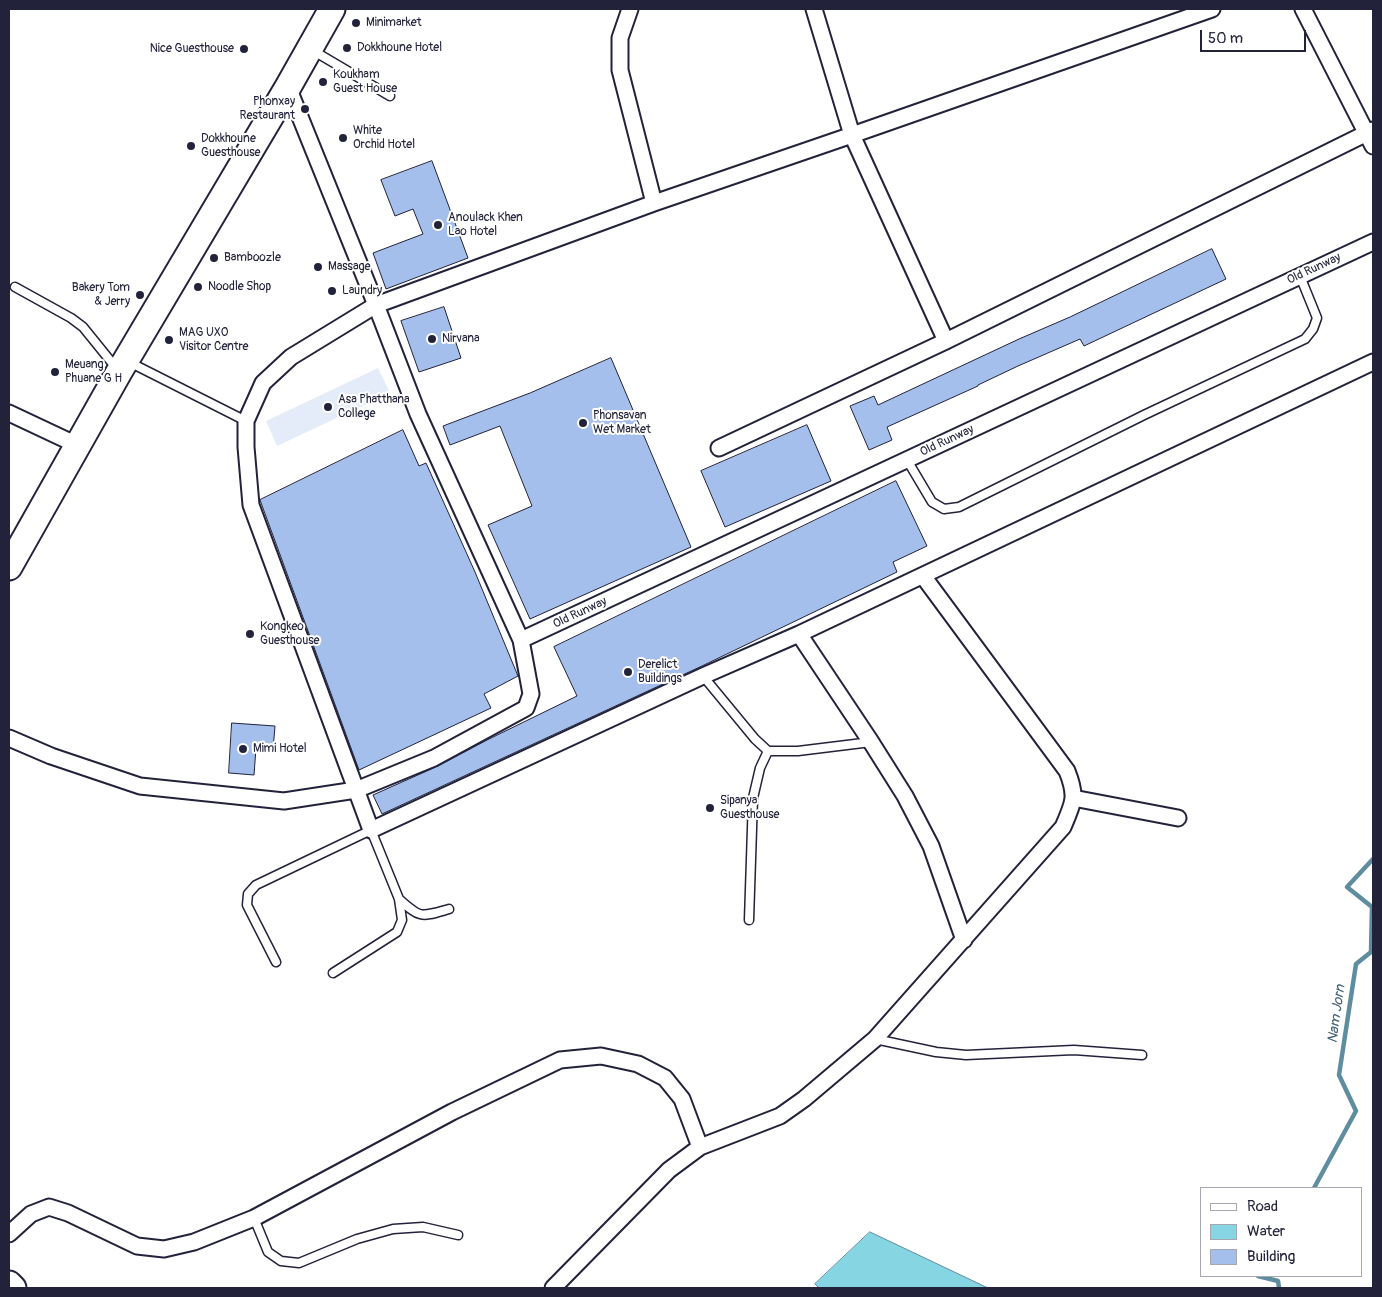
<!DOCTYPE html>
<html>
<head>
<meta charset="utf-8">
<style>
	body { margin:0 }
	#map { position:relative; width:1382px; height:1297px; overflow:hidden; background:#fff; font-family:Pangolin,sans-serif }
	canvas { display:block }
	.frame { position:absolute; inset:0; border:10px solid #22223b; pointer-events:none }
	.legend { position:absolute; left:1200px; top:1187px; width:162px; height:90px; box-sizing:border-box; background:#fff; border:1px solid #a7a7b1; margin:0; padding:6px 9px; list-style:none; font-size:15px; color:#22223b }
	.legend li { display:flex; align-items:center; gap:10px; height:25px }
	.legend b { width:25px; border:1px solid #a7a7b1 }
	.scale { position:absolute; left:1200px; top:30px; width:106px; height:22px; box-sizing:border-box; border:2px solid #22223b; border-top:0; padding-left:6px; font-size:15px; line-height:18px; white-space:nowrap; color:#22223b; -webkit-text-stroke:4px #fff; paint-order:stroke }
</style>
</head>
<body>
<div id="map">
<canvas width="1382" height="1297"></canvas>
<div class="frame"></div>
<ul class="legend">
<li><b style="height:6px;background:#fff"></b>Road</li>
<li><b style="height:14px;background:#86d5e3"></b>Water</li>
<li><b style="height:14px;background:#a4bfeb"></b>Building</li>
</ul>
<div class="scale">50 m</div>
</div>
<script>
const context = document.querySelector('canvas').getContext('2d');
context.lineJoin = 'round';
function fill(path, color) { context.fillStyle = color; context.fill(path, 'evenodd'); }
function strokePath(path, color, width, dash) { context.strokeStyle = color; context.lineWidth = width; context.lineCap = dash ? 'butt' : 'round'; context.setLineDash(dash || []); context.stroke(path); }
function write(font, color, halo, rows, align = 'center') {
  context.font = font + ' Pangolin,sans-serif'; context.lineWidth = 4; context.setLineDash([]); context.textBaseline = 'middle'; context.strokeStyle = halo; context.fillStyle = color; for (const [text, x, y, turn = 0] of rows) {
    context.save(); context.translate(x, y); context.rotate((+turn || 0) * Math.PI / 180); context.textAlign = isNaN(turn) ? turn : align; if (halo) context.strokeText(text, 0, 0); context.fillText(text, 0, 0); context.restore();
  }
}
fill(new Path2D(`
	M378,368l12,25 -113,53 -11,-25z`), '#e4ecf9');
const water = new Path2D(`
	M870,1232l118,56h-169l-4,-4z`);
fill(water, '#86d5e3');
strokePath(water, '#5e8da0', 1);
strokePath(new Path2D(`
	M1314,1188l42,-77 -17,-36 17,-111 15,-12 1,-45 -25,-20 26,-28
	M1258,1276l20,5 1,7`), '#5e8da0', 4.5);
const building = new Path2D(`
	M432,161l36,97 -82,31 -13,-36 50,-19 -10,-25 -18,7 -14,-36z
	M1212,249l14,30 -142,67 -4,-7 -62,27 -40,19v1l-91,41 5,13 -23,10 -19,-44 24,-10 4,9 141,-66 51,-22z
	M444,307l17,51 -42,14 -18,-51z
	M611,358l80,189 -161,72 -42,-94 44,-19 -32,-80 -50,19 -7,-19 87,-33z
	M807,425l24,56 -106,46 -24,-56z
	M403,430l16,36 7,-3 49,109 43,104 -34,18 7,14 -132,62 -99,-270z
	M896,481l31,65 -34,16 4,10 -195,94 -320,148 -9,-19 65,-29 49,-26 90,-44 -23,-49z
	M232,723l43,3 -2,24 -17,-2 -2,27 -25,-2z`);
fill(building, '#a4bfeb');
strokePath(building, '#22223b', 1);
const service = new Path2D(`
	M312,50l78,46
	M15,287l56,31 12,9 34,42
	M129,362l117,59
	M907,460l25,42 12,7 15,-2 185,-92 161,-76 8,-10 4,-11 -17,-42
	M703,676l52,63 13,12h30l73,-9
	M399,899c22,20 22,18 50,10
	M749,920l4,-122 7,-30 8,-17
	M276,962l-29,-57 1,-11 8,-9 115,-55 28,69 3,21 -5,12 -64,41
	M875,1039l61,13 30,3 108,-5 68,5
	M254,1218l14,34 13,9 18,2 58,-24 36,-10 30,-2 35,8`);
const minor = new Path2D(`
	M630,9l-10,29v32l34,133
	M814,9l38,126 94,206
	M1212,9l-360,126 -198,68 -278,102 -85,52 -28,26 -17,38v26l5,58 120,325 332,-154 96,-42 574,-272
	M1303,9l70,137
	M9,413l68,32
	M719,448l227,-107 427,-211
	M799,634l72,108 34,54 26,50 33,94
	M521,640l852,-398
	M9,738l42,18 89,30 144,15 72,-11 78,-32 92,-50 5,-14 -10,-54 -103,-226 -42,-109 -88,-218
	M1073,798l105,20
	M9,1234l22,-20 18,-7 19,6 69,33 27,3 30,-7 60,-24 198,-106 108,-52 41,-4 37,8 27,14 17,21 18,48
	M553,1288l116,-118 31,-23 80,-31 24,-17 71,-60 188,-212c11,-25 14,-31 4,-56l-144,-195`);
const trunk = new Path2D(`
	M9,567l110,-195 169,-285 44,-78
	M9,1284l4,4`);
strokePath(service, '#22223b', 11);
strokePath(minor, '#22223b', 19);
strokePath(trunk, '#22223b', 29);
strokePath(service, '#fff', 8);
strokePath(minor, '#fff', 15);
strokePath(trunk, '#fff', 25);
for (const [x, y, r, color] of [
	[356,23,5,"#22223b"],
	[347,48,5,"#22223b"],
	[244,49,5,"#22223b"],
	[323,82,5,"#22223b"],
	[305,109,5,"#22223b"],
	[343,138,5,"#22223b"],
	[191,146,5,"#22223b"],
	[438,225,5,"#22223b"],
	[214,258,5,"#22223b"],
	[318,267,5,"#22223b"],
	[198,287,5,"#22223b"],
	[332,291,5,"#22223b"],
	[140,295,5,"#22223b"],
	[432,339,5,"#22223b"],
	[169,340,5,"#22223b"],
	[55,372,5,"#22223b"],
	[328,407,5,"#22223b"],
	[583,423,5,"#22223b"],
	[250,634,5,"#22223b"],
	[628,672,5,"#22223b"],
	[243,749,5,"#22223b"],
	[710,808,5,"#22223b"]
]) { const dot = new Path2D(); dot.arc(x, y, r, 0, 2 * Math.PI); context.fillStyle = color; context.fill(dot); strokePath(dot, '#fff', 2); }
write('12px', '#22223b', '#fff', [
	["Minimarket",366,23],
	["Dokkhoune Hotel",357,48],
	["Nice Guesthouse",234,49,"right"],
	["Koukham",333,75],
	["Guest House",333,89],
	["Phonxay",295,102,"right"],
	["Restaurant",295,116,"right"],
	["White",353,131],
	["Orchid Hotel",353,145],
	["Dokkhoune",201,139],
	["Guesthouse",201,153],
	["Anoulack Khen",448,218],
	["Lao Hotel",448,232],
	["Bamboozle",224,258],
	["Massage",328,267],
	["Noodle Shop",208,287],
	["Bakery Tom",130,288,"right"],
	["& Jerry",130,302,"right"],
	["Laundry",342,291],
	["MAG UXO",179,333],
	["Visitor Centre",179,347],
	["Nirvana",442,339],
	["Meuang",65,365],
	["Phuane G H",65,379],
	["Asa Phatthana",338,400],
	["College",338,414],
	["Phonsavan",593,416],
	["Wet Market",593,430],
	["Kongkeo",260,627],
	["Guesthouse",260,641],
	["Derelict",638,665],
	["Buildings",638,679],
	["Mimi Hotel",253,749],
	["Sipanya",720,801],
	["Guesthouse",720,815]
], 'left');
write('12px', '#22223b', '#fff', [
	["Old Runway",1314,269,-25],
	["Old Runway",947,441,-25],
	["Old Runway",580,613,-25]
]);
write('italic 14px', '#456176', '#fff', [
	["Nam Jorn",1337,1014,-82]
]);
</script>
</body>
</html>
